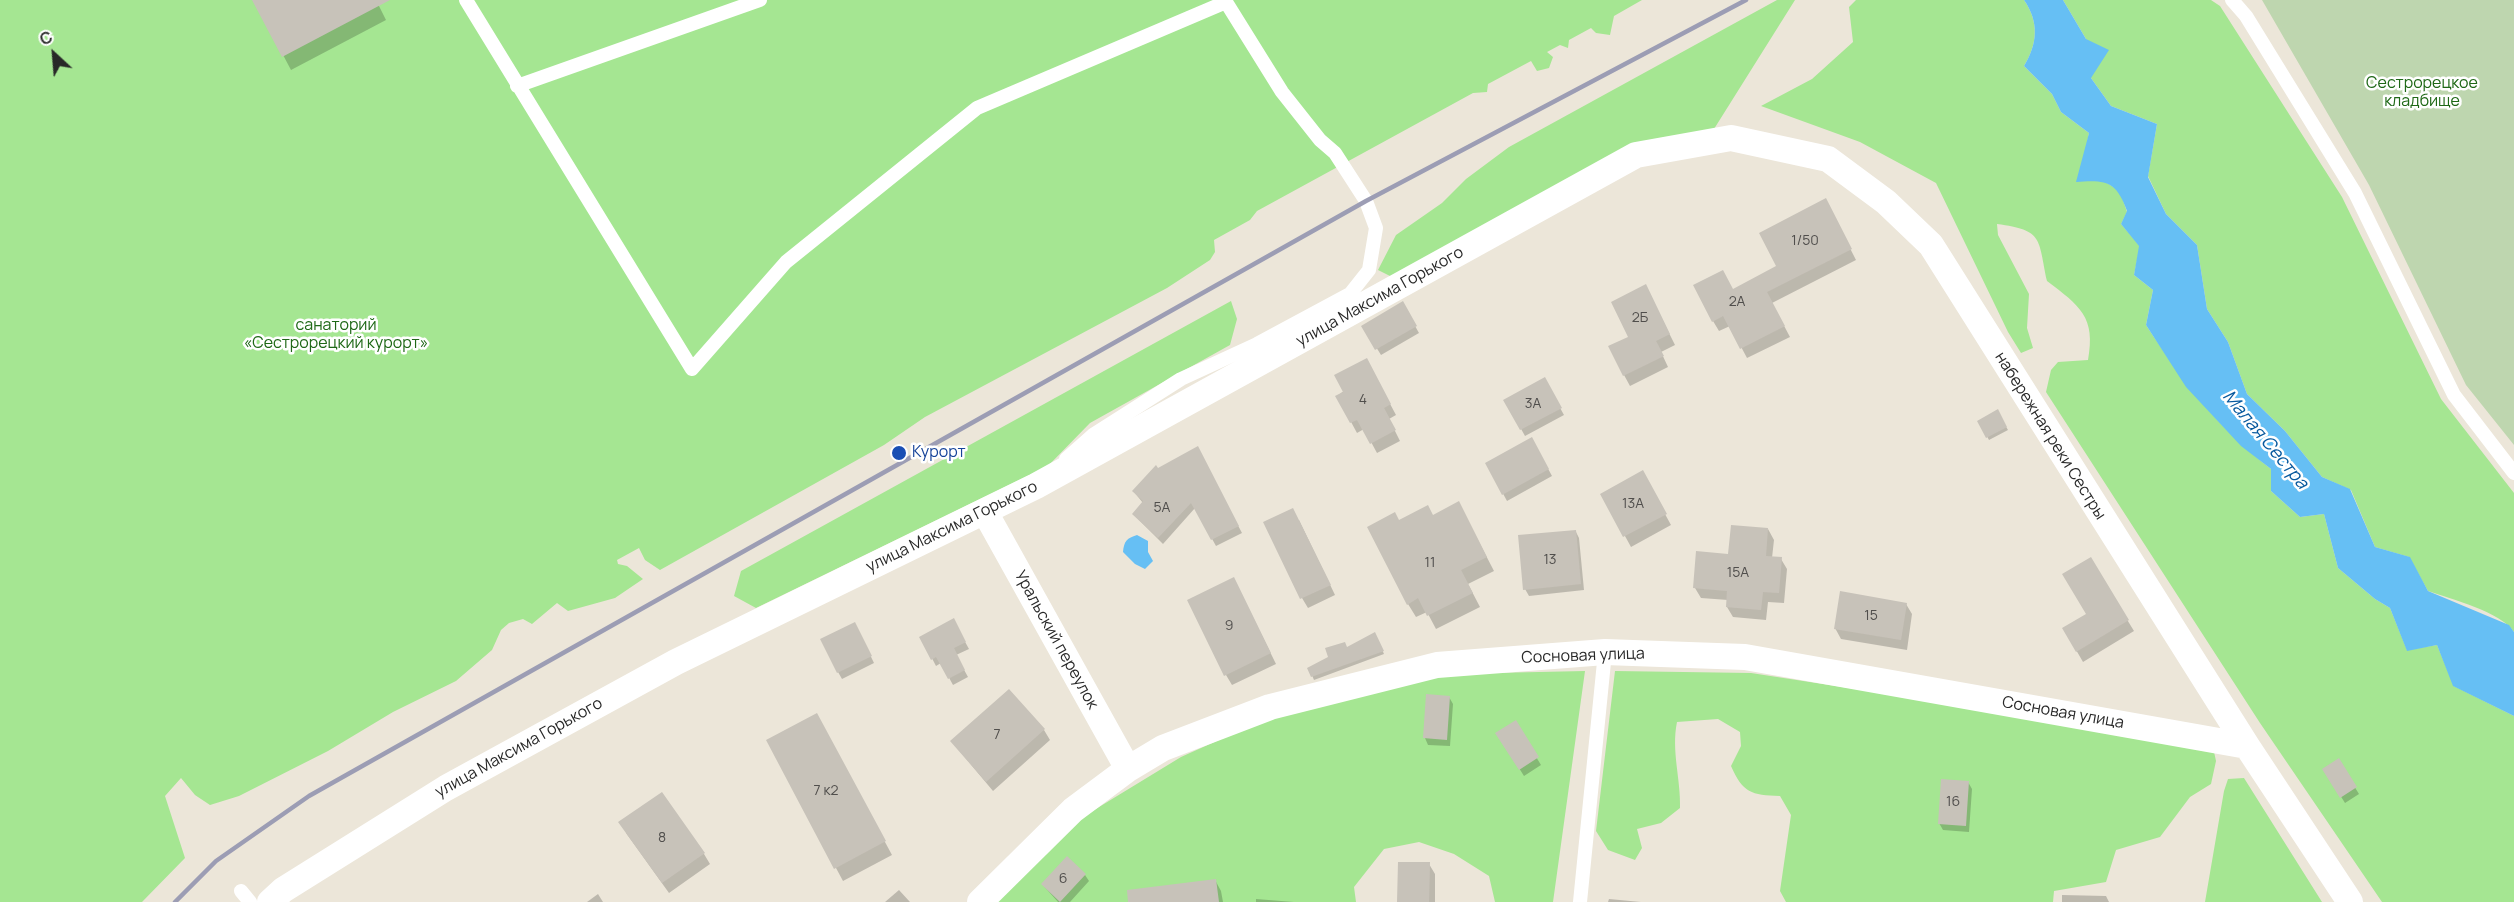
<!DOCTYPE html>
<html>
<head>
<meta charset="utf-8">
<style>
	body { margin:0 }
	#map { position:relative; width:2514px; height:902px; overflow:hidden; background:#ece6d9; font-family:Manrope,sans-serif }
	canvas { display:block }
	.north { position:absolute; left:24px; top:24px; width:60px; height:60px; -webkit-text-stroke:4px #fff; paint-order:stroke; rotate:334deg; font-size:16px; font-weight:700; line-height:24px; text-align:center; color:#282828 }
	.north::after { content:''; display:block; margin:auto; width:21px; height:27px; background:#282828; clip-path:polygon(50% 0,100% 100%,50% 72%,0 100%) }
</style>
</head>
<body>
<div id="map">
<canvas width="2514" height="902"></canvas>
<div class="north">С</div>
</div>
<script>
const context = document.querySelector('canvas').getContext('2d');
context.lineJoin = 'round';
function fill(path, color) { context.fillStyle = color; context.fill(path, 'evenodd'); }
function strokePath(path, color, width, dash) { context.strokeStyle = color; context.lineWidth = width; context.lineCap = dash ? 'butt' : 'round'; context.setLineDash(dash || []); context.stroke(path); }
function write(font, color, halo, rows, align = 'center') {
  context.font = font + ' Manrope,sans-serif'; context.lineWidth = 5; context.setLineDash([]); context.textBaseline = 'middle'; context.strokeStyle = halo; context.fillStyle = color; for (const [text, x, y, turn = 0] of rows) {
    context.save(); context.translate(x, y); context.rotate((+turn || 0) * Math.PI / 180); context.textAlign = isNaN(turn) ? turn : align; if (halo) context.strokeText(text, 0, 0); context.fillText(text, 0, 0); context.restore();
  }
}
fill(new Path2D(`
	M0,0h1642l-28,16 -4,19 -14,-2 -5,-5 -22,12 -1,8 -8,-3 -13,7 6,5 -4,11 -12,3 -6,-10 -43,23 -1,8 -14,1 -216,118 -7,9 -36,20 1,12 -5,8 -43,28 -242,129 -41,28 -224,125 -15,-10 -6,-12 -22,12 1,4 9,2 16,13 -28,19 -47,13 -11,-8 -25,21 -9,-5 -14,4 -8,7 -9,20 -36,31 -63,31 -65,39 -89,45 -29,9 -15,-10 -14,-17 -16,18 20,62 -43,44h-142z
	M1777,0h18l-81,129 -320,149 -16,-8 18,-35 46,-32 24,-24 43,-32z
	M1856,0h168c15,22 14,43 0,66l28,28 9,18 28,21 -4,20 17,27 18,11 7,21 -6,12 19,22 -6,29 19,15 -7,35c38,58 70,101 125,144v22l29,26 24,-3 14,54 37,31 15,9 17,42 30,-5 17,41 60,30v186h-132l-122,-179 -214,-331 5,-22 7,-8 30,-2c8,-43 -8,-54 -41,-79 -9,-42 -3,-51 -50,-57l1,11 31,59 -2,34 6,20 -12,5 -13,-21 -72,-149 -76,-41 -99,-36 51,-27 41,-37 -4,-35z
	M2063,0h148l9,6 122,191 99,202 73,94v139c-13,-20 -63,-33 -86,-41l-19,-34 -34,-10 -24,-57 -29,-13 -37,-46 -38,-37 -19,-52 -21,-33 -10,-64 -31,-31 -18,-38 9,-52 -46,-18 -20,-28 -5,-39z
	M1231,301l6,18 -7,26 -140,78 -42,43 -292,142 -22,-12 7,-25z
	M1585,671l-32,231h-58l-6,-26 -35,-22 -35,-12 -35,7 -30,38 2,15h-362l87,-84 100,-61 89,-40 176,-43z
	M1615,671l136,2 313,48 149,26 3,14 -5,23 -21,13 -30,40 -44,13 -10,32 -52,9 -1,11h-267l-6,-11 11,-76 -11,-19c-29,-1 -37,-3 -49,-30l10,-20 -1,-14 -22,-13 -41,3c-6,29 4,57 3,86l-19,15 -24,6 5,19 -7,12 -27,-10 -12,-19z
	M2244,778l78,124h-117l19,-111 4,-12z`), '#a5e692');
fill(new Path2D(`
	M2262,0h252v445l-48,-60 -97,-200z`), '#bed6af');
fill(new Path2D(`
	M2024,0h39l23,39 23,11 -18,28 20,28 46,18 -9,53 18,37 31,31 10,64 21,33 19,52 38,37 37,46 28,12 25,58 35,10 18,34 81,34 5,7v84l-61,-30 -16,-41 -30,6 -17,-43 -15,-9 -37,-31 -14,-54 -24,3 -29,-26v-22l-30,-23 -55,-59 -40,-62 7,-35 -19,-15 5,-29 -18,-22 6,-13c-11,-30 -20,-31 -51,-29l13,-49 -28,-21 -9,-18 -28,-28c14,-23 15,-44 0,-66z
	M1137,535l11,6v11l5,9 -8,8 -10,-5 -12,-12c1,-11 4,-14 14,-17z`), '#66bff4');
fill(new Path2D(`
	M254,0h122l10,20 -95,50z
	M1831,211l25,49 -84,43 18,34 -43,21 -17,-32 -11,5 -6,-10 20,-30 46,-24z
	M1651,297l24,48 -14,7 7,15 -38,19 -6,-11 6,-38z
	M1402,303l17,30 -38,22 -18,-29z
	M1372,370l24,45 -7,4 11,22 -23,12 -13,-24 -7,4 -20,-37z
	M1544,379l20,36 -39,21 -20,-36z
	M1997,411l11,19 -19,10 -10,-18z
	M1532,439l20,37 -45,25 -20,-37z
	M1201,455l41,78 -26,13 -21,-38 -32,36 -30,-30 10,-11 -9,-11 24,-22z
	M1642,472l29,53 -40,22 -29,-53z
	M1433,516l33,1 28,54 -26,13 12,23 -44,22 -9,-17 -11,5 -8,-13 -9,-82z
	M1299,520l36,75 -27,13 -6,-10z
	M1768,529l6,11 -2,18 9,1 6,10 -3,34 -16,-1 -2,18 -33,-3 -6,-10 1,-7 -27,-2 -6,-10 35,-33z
	M1576,532l3,6 5,52 -55,6 -4,-7z
	M2090,559l44,72 -51,31 -19,-33 24,-15z
	M1239,589l37,75 -44,21 -6,-10z
	M1906,604l6,10 -5,36 -66,-11 -6,-11z
	M953,620l16,29 -13,6 12,22 -15,8 -12,-22 -5,3 -15,-29z
	M858,630l16,33 -32,16 -4,-7z
	M1375,634l9,20 -70,26 -5,-12z
	M1449,697l4,7 -3,42 -22,-1 -3,-7z
	M1515,722l26,43 -17,11 -27,-43z
	M824,729l68,126 -49,26 -7,-13z
	M1044,730l6,10 -57,51 -41,-49z
	M2338,760l21,34 -14,9 -21,-34z
	M1968,782l4,7 -3,43 -26,-2 -4,-7z
	M626,833l78,21 6,10 -41,29z
	M1429,864l6,10v28h-36z
	M1085,875l4,6 -19,21h-12l-16,-18z
	M1215,880l6,11 2,11h-81z
	M899,890l11,12h-25z
	M598,894l5,8h-16z
	M2062,895l44,1 3,6h-47z
	M1256,899l38,3h-38z
	M1609,899l32,3h-33z`), '#0003');
fill(new Path2D(`
	M252,0h138l-108,57z
	M1826,198l26,51 -85,43 18,34 -45,23 -17,-33 -11,6 -19,-37 30,-15 10,19 43,-23 -17,-33z
	M1646,284l24,50 -14,7 8,15 -41,20 -15,-30 20,-9 -17,-35z
	M1403,301l14,25 -42,24 -14,-24z
	M1367,358l24,46 -7,4 12,22 -26,14 -13,-24 -7,3 -15,-27 8,-4 -9,-17z
	M1545,377l17,31 -42,22 -17,-30z
	M1998,409l9,18 -21,11 -9,-17z
	M1532,437l17,32 -47,26 -17,-32z
	M1198,446l41,80 -28,14 -20,-37 -33,35 -26,-24 11,-13 -11,-10 24,-26 2,3z
	M1643,470l24,44 -44,23 -23,-43z
	M1459,501l28,56 -26,13 12,23 -46,23 -9,-18 -11,7 -40,-78 28,-15 4,8 29,-15 5,10z
	M1293,508l38,77 -31,14 -37,-77z
	M1731,525l37,3 -2,28 16,1 -3,36 -16,-1 -2,18 -35,-3 1,-16 -34,-3 3,-37 32,3z
	M1576,530l5,54 -58,6 -5,-55z
	M2091,557l38,63 -53,32 -14,-24 24,-14 -24,-40z
	M1234,577l37,76 -47,23 -37,-76z
	M1840,591l67,12 -6,37 -67,-11z
	M954,618l12,24 -12,6 11,22 -17,9 -12,-22 -5,3 -12,-23z
	M855,622l17,34 -35,17 -17,-34z
	M1375,632l9,19 -73,26 -4,-9 21,-11 -3,-9 20,-6 2,5z
	M1009,689l36,40 -59,53 -36,-41z
	M1426,694l24,2 -3,44 -24,-2z
	M817,713l69,128 -52,28 -68,-129z
	M1516,720l23,37 -20,13 -24,-37z
	M2339,758l18,29 -17,11 -18,-29z
	M1941,779l28,2 -3,45 -28,-2z
	M662,792l43,61 -43,30 -44,-61z
	M1067,856l19,18 -26,28 -19,-18z
	M1398,862h32l-1,40h-32z
	M1216,879l3,23h-91l-1,-12z`), '#c7c2b9');
strokePath(new Path2D(`
	M466,0l226,369 94,-107 191,-154 249,-106 -4,-2
	M2232,0l14,16 109,177 99,202 60,78
	M517,86l243,-86
	M1066,459l27,-24 88,-56 76,-35 93,-50 19,-24 7,-42 -10,-27 -31,-48 -15,-13 -38,-48 -56,-90
	M241,891l9,11
	M1580,902l25,-250`), '#fff', 14);
strokePath(new Path2D(`
	M985,512l143,257
	M270,902l13,-12 163,-102 230,-126 360,-176 600,-331 95,-17 97,21 58,43 45,43 316,501 103,156
	M980,902l93,-92 55,-41 35,-21 107,-41 167,-42 168,-13 140,5 502,89`), '#fff', 26);
strokePath(new Path2D(`
	M175,902l41,-41 93,-65 1057,-595 380,-201`), '#9c9db4', 4.5);
for (const [x, y, r, color] of [
	[899,453,8,"#1a4fb4"]
]) { const dot = new Path2D(); dot.arc(x, y, r, 0, 2 * Math.PI); context.fillStyle = color; context.fill(dot); strokePath(dot, '#fff', 2); }
write('14px', '#504e4c', null, [
	["1/50",1805,241],
	["2А",1737,302],
	["2Б",1640,318],
	["4",1363,400],
	["3А",1533,404],
	["13А",1633,504],
	["5А",1162,508],
	["13",1550,560],
	["11",1430,563],
	["15А",1738,573],
	["15",1871,616],
	["9",1229,626],
	["7",997,735],
	["7 к2",826,791],
	["16",1953,802],
	["8",662,838],
	["6",1063,879]
]);
write('16px', '#1e6816', '#fff', [
	["Сестрорецкое",2422,84],
	["кладбище",2422,102],
	["санаторий",336,326],
	["«Сестрорецкий курорт»",336,344]
]);
write('16px', '#282828', '#fff', [
	["улица Максима Горького",1380,297,-29],
	["набережная реки Сестры",2050,436,58],
	["улица Максима Горького",952,527,-26],
	["Уральский переулок",1056,640,61],
	["Сосновая улица",1583,656,-2],
	["Сосновая улица",2063,713,10],
	["улица Максима Горького",519,748,-29]
]);
write('16px', '#164399', '#fff', [
	["Курорт",912,453]
], 'left');
write('italic 18px', '#07599e', '#fff', [
	["Малая Сестра",2265,440,50]
]);
</script>
</body>
</html>
